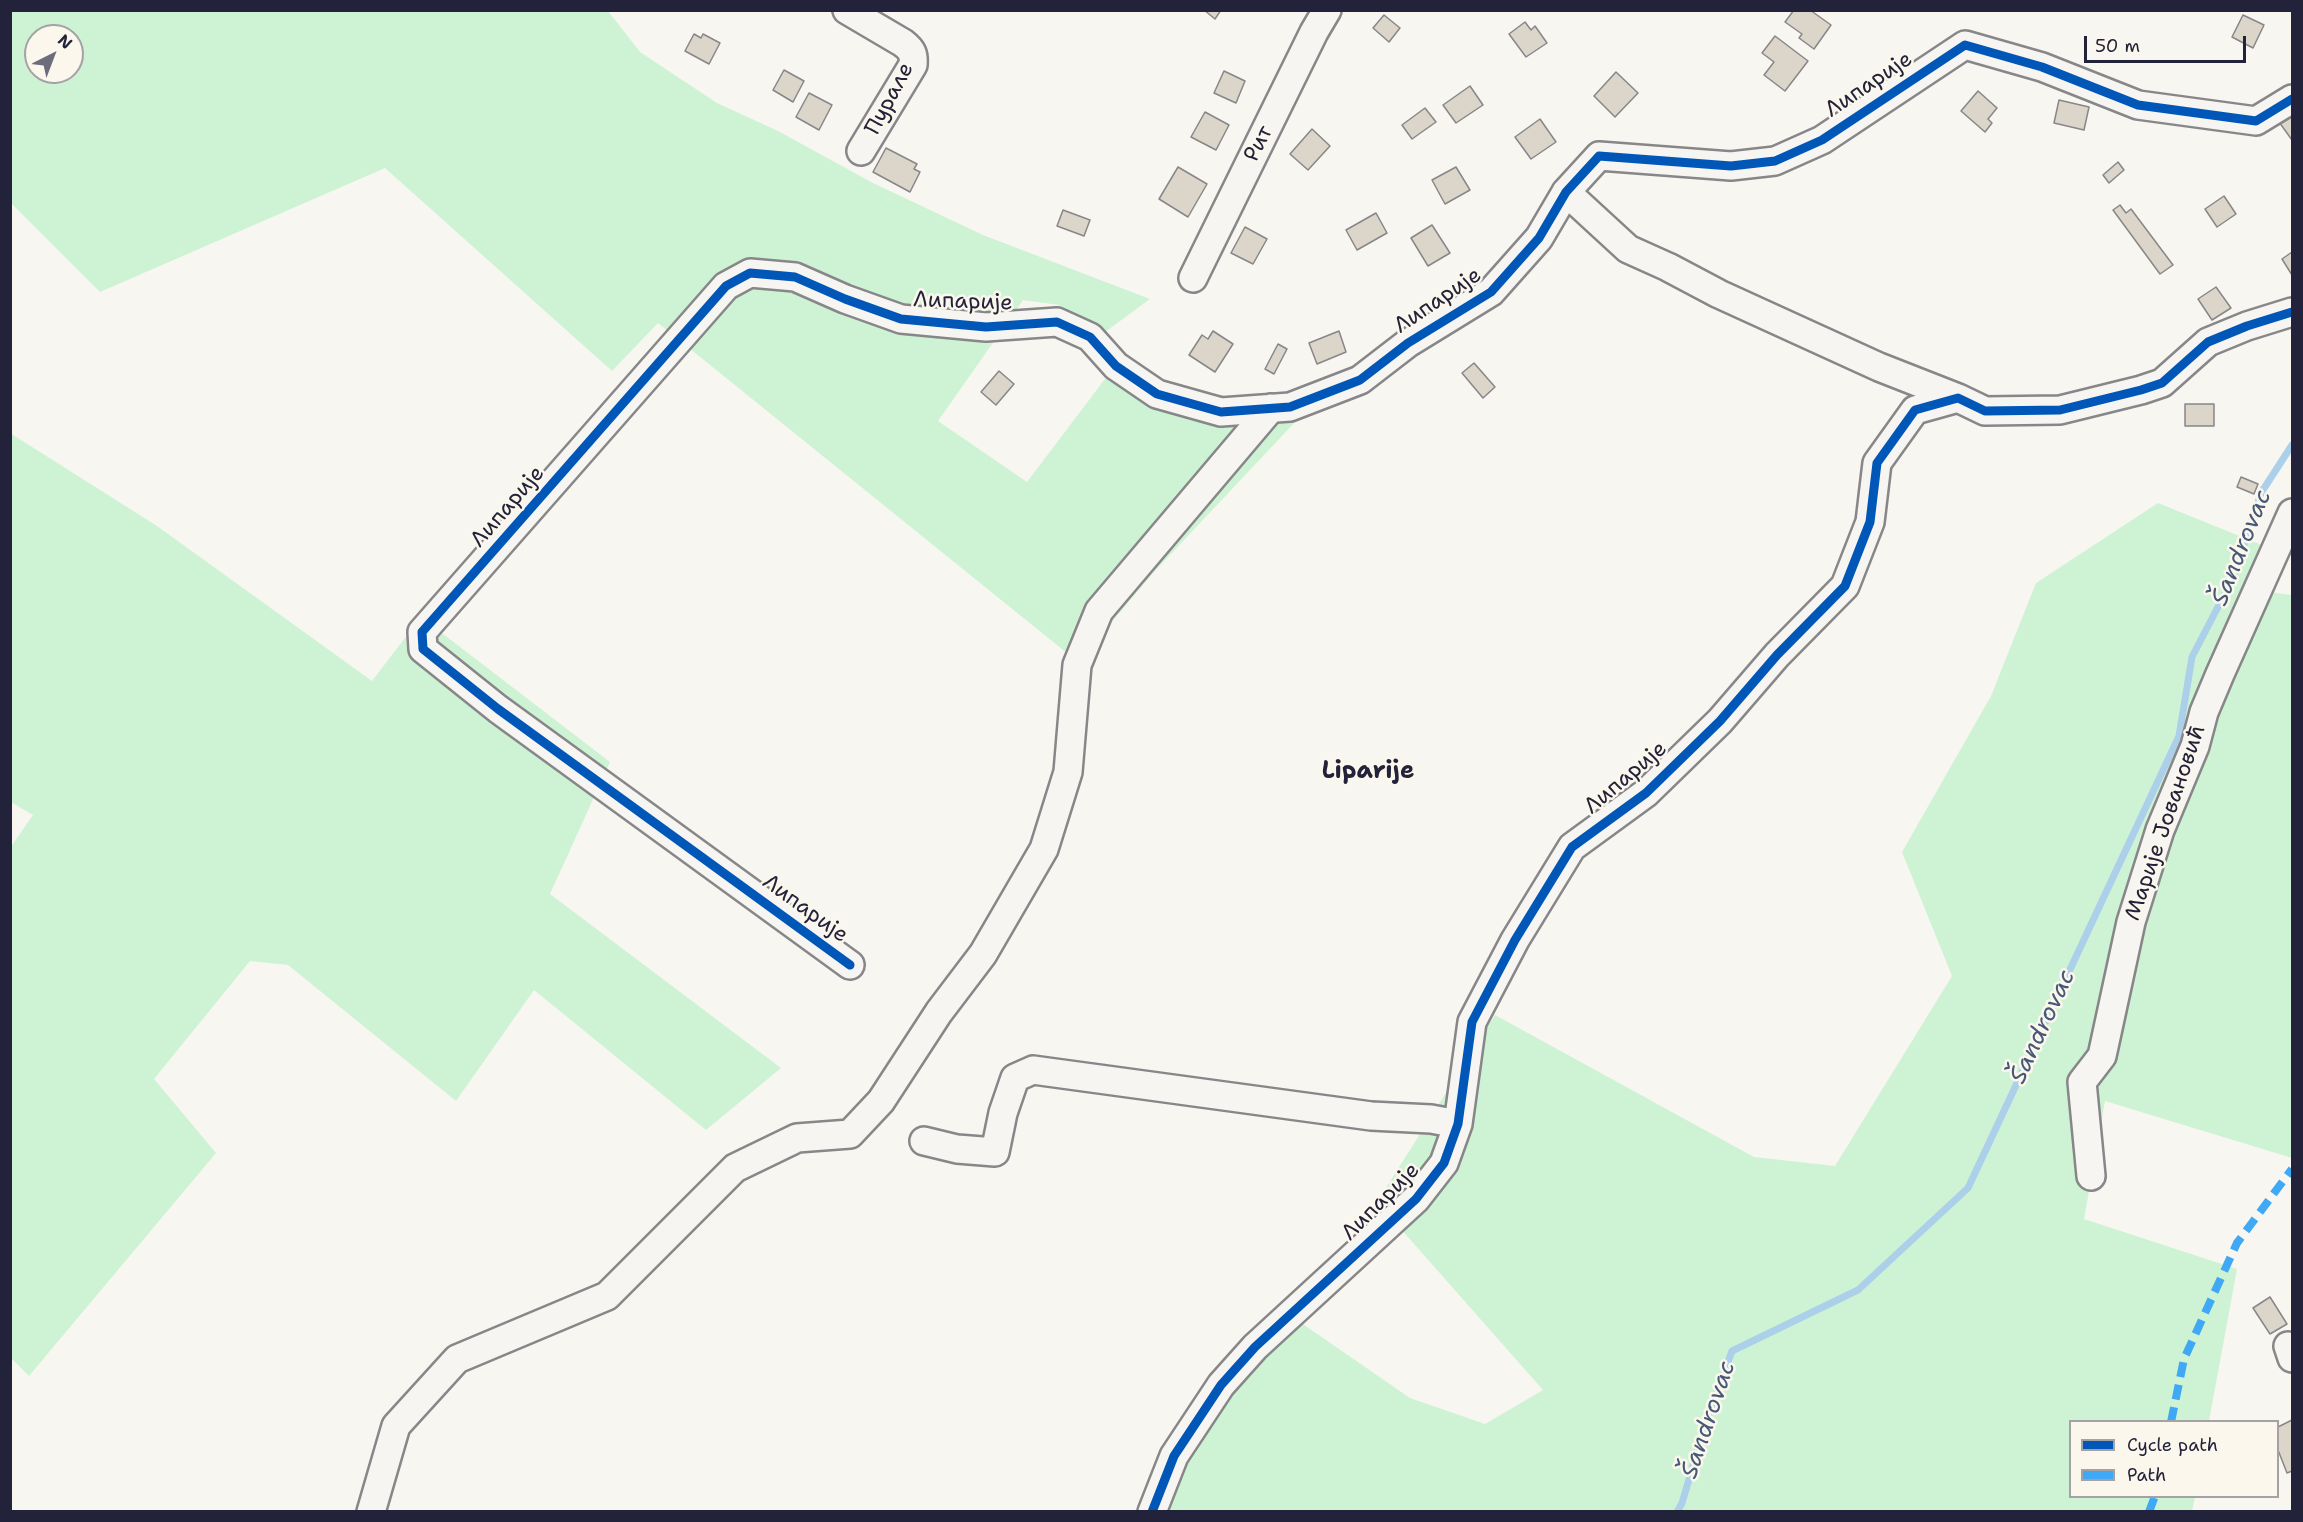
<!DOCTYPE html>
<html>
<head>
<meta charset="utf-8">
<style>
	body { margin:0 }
	#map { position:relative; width:2303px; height:1522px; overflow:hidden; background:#f8f6f0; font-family:"Shantell Sans",sans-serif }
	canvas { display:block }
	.frame { position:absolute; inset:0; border:12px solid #22223b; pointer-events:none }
	.legend { position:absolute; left:2069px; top:1420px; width:210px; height:78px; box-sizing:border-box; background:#fbf7ec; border:2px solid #a4a2a5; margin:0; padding:8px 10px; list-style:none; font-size:18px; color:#22223b }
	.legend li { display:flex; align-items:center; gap:12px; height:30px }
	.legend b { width:30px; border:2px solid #a4a2a5 }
	.north { position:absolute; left:24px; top:24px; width:60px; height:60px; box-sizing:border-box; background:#fbf7ec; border:2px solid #a4a2a5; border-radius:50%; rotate:42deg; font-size:16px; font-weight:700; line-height:24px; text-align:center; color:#22223b }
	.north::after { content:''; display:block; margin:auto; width:21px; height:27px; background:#6d6c7a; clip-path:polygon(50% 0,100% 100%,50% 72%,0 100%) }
	.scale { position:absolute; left:2084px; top:36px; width:162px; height:27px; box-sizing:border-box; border:3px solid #22223b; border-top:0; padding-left:8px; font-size:18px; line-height:21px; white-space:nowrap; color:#22223b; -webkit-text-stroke:4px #fbf7ec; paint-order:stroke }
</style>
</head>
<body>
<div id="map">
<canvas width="2303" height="1522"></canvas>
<div class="frame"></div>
<ul class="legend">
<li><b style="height:8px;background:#0057b8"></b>Cycle path</li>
<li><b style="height:8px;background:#3fa9f5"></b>Path</li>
</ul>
<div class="north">N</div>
<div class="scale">50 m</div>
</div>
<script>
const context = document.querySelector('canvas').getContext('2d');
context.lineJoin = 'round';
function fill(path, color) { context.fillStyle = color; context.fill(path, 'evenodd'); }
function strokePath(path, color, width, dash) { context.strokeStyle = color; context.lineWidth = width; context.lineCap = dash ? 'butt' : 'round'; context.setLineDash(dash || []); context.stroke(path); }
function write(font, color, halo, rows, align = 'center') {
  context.font = font + ' "Shantell Sans",sans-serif'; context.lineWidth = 5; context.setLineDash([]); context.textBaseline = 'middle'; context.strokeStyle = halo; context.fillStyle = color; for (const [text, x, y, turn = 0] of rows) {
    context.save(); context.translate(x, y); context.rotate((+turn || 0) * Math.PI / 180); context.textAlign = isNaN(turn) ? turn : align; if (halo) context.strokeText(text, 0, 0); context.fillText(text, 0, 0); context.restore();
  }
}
fill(new Path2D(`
	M10,11h598l32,41 77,51 61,28 95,52 110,52 167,64 -45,33 -46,-27 -36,-5 -85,121 89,61 90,-119 24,15 156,42 -144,153 -75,89 -420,-339 -46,48 -227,-203 -285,124 -89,-89zM36,36h36v36h-36z
	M10,433l147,93 215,155 49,-64 189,145 -60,132 231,174 -75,62 -172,-140 -78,111 -168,-136 -38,-4 -96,118 62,74 -187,223 -19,-19v-509l23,-33 -22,-13z
	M2158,503l121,49 -10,40 23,3v563l-187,-57 -21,118 153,50 -28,152 -139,1v74l125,1 -3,14 -1054,1 23,-59 64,-85 59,-57 126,87 75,26 58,-34 -166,-188 118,-187 259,142 81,9 117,-190 -50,-124 89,-156 45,-113z`), '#cef3d4');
strokePath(new Path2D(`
	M1677,1512l5,-9 23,-78 27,-74 126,-61 110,-102 211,-452 13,-79 41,-79 28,-85 31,-48`), '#acd0ea', 7);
const building = new Path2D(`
	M1204,10h17l-6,9z
	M1794,10h16l21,15 -17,24 -15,-11 3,-4 -17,-12z
	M1384,15l16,13 -11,14 -16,-14z
	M2243,15l21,10 -11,23 -21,-11z
	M1525,22l6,8 4,-4 12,17 -21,14 -17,-23z
	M694,34l7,4 2,-4 17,9 -11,21 -24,-13z
	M1775,36l33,25 -23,30 -21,-16 10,-13 -12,-9z
	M784,70l20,11 -11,21 -20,-12z
	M1224,71l21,10 -9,22 -22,-10z
	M1616,72l22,21 -23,24 -21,-21z
	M1470,86l13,19 -27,18 -13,-18z
	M1978,91l19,17 -9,11 4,4 -7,9 -24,-21z
	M809,93l23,12 -13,25 -23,-13z
	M2059,100l30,7 -5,23 -30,-7z
	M1425,108l11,14 -24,17 -10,-14z
	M1205,112l24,13 -13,25 -25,-13z
	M2292,112v28l-13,-18z
	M1540,119l16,23 -25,17 -16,-22z
	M1312,129l18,17 -22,24 -18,-16z
	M886,148l31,16 -3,5 6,3 -10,20 -37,-20z
	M2118,162l6,8 -15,13 -6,-8z
	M1178,167l29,17 -19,33 -29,-18z
	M1456,167l14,23 -25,14 -13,-24z
	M2224,196l12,18 -19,13 -12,-18z
	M2120,205l6,8 5,-4 42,56 -13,9 -47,-64z
	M1063,210l27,10 -6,16 -27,-10z
	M1376,213l11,20 -30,17 -11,-20z
	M1432,225l18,28 -22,13 -17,-28z
	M1245,227l22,12 -14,25 -22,-11z
	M2292,252v23l-10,-16z
	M2216,287l15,21 -19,12 -14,-21z
	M1213,331l20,13 -18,28 -26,-17 13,-20 6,4z
	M1339,331l7,21 -29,12 -8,-21z
	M1278,344l9,5 -13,25 -9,-5z
	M1474,363l21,24 -12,11 -21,-25z
	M999,371l15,13 -18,21 -15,-13z
	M2185,404h29v22h-29z
	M2241,477l17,7 -4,10 -17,-7z
	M2270,1297l17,27 -17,10 -17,-26z
	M2292,1420v51l-5,2 -9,-23v-23z`);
fill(building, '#dcd6ca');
strokePath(building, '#878688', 1.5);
const minor = new Path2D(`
	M847,10l56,33c9,7 11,11 10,22l-52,86
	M1566,192l62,57 40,18 51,27 160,73 79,31
	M1193,278l121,-246 13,-22
	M850,965l-352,-256 -75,-60 -1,-17 304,-346 24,-13 45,4 50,22 56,20 85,8 71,-5 33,15 26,29 41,28 64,18 69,-5 70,-27 48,-37 83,-51 48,-54 27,-46 33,-36 132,10 44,-5 47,-21 143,-95 77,22 96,38 118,16 36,-22
	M924,1141l33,8 38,3 8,-39 12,-35 18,-8 338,46 60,3 27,5
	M2091,1176l-9,-94 20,-26 29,-134 29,-92 35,-84 9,-34 16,-38 72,-161
	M2288,1346l4,12
	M371,1512l25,-86 61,-67 150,-63 128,-128 62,-30 53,-4 31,-33 58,-89 44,-58 61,-105 24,-77 9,-107 22,-54 172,-203
	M1152,1512l22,-56 47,-71 34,-38 161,-148 28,-36 14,-39 14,-102 43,-82 57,-93 74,-54 74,-72 57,-66 68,-69 25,-64 7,-59 38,-53 43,-12 27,13 75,-1 81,-20 21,-7 46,-41 39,-16 45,-14`);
strokePath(minor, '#878688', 32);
strokePath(minor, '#f6f5f1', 27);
strokePath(new Path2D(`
	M2171,1422l13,-63 53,-116 55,-74
	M2149,1512l6,-16`), '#3fa9f5', 8, [15, 8]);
strokePath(new Path2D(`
	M850,965l-352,-256 -75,-60 -1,-17 304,-346 24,-13 45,4 50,22 56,20 85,8 71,-5 33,15 26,29 41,28 64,18 69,-5 70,-27 48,-37 83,-51 48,-54 27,-46 33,-36 132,10 44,-5 47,-21 143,-95 77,22 96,38 118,16 36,-22
	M1152,1512l22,-56 47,-71 34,-38 161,-148 28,-36 14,-39 14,-102 43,-82 57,-93 74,-54 74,-72 57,-66 68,-69 25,-64 7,-59 38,-53 43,-12 27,13 75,-1 81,-20 21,-7 46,-41 39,-16 45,-14`), '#0057b8', 9);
write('22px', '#22223b', '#fbf7ec', [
	["Липарије",1869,85,-34],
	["Пурале",890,99,-62],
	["Рит",1259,144,-63],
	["Липарије",1438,301,-34],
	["Липарије",963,302,2],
	["Липарије",508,507,-49],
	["Липарије",1626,778,-40],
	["Марије Јовановић",2166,823,-71],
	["Липарије",805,909,36],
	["Липарије",1381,1202,-45]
]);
write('italic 24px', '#475978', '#fbf7ec', [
	["Šandrovac",2242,548,-68],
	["Šandrovac",2043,1027,-65],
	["Šandrovac",1709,1420,-71]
]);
write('bold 24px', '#22223b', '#fbf7ec', [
	["Liparije",1368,772]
]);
</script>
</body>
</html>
